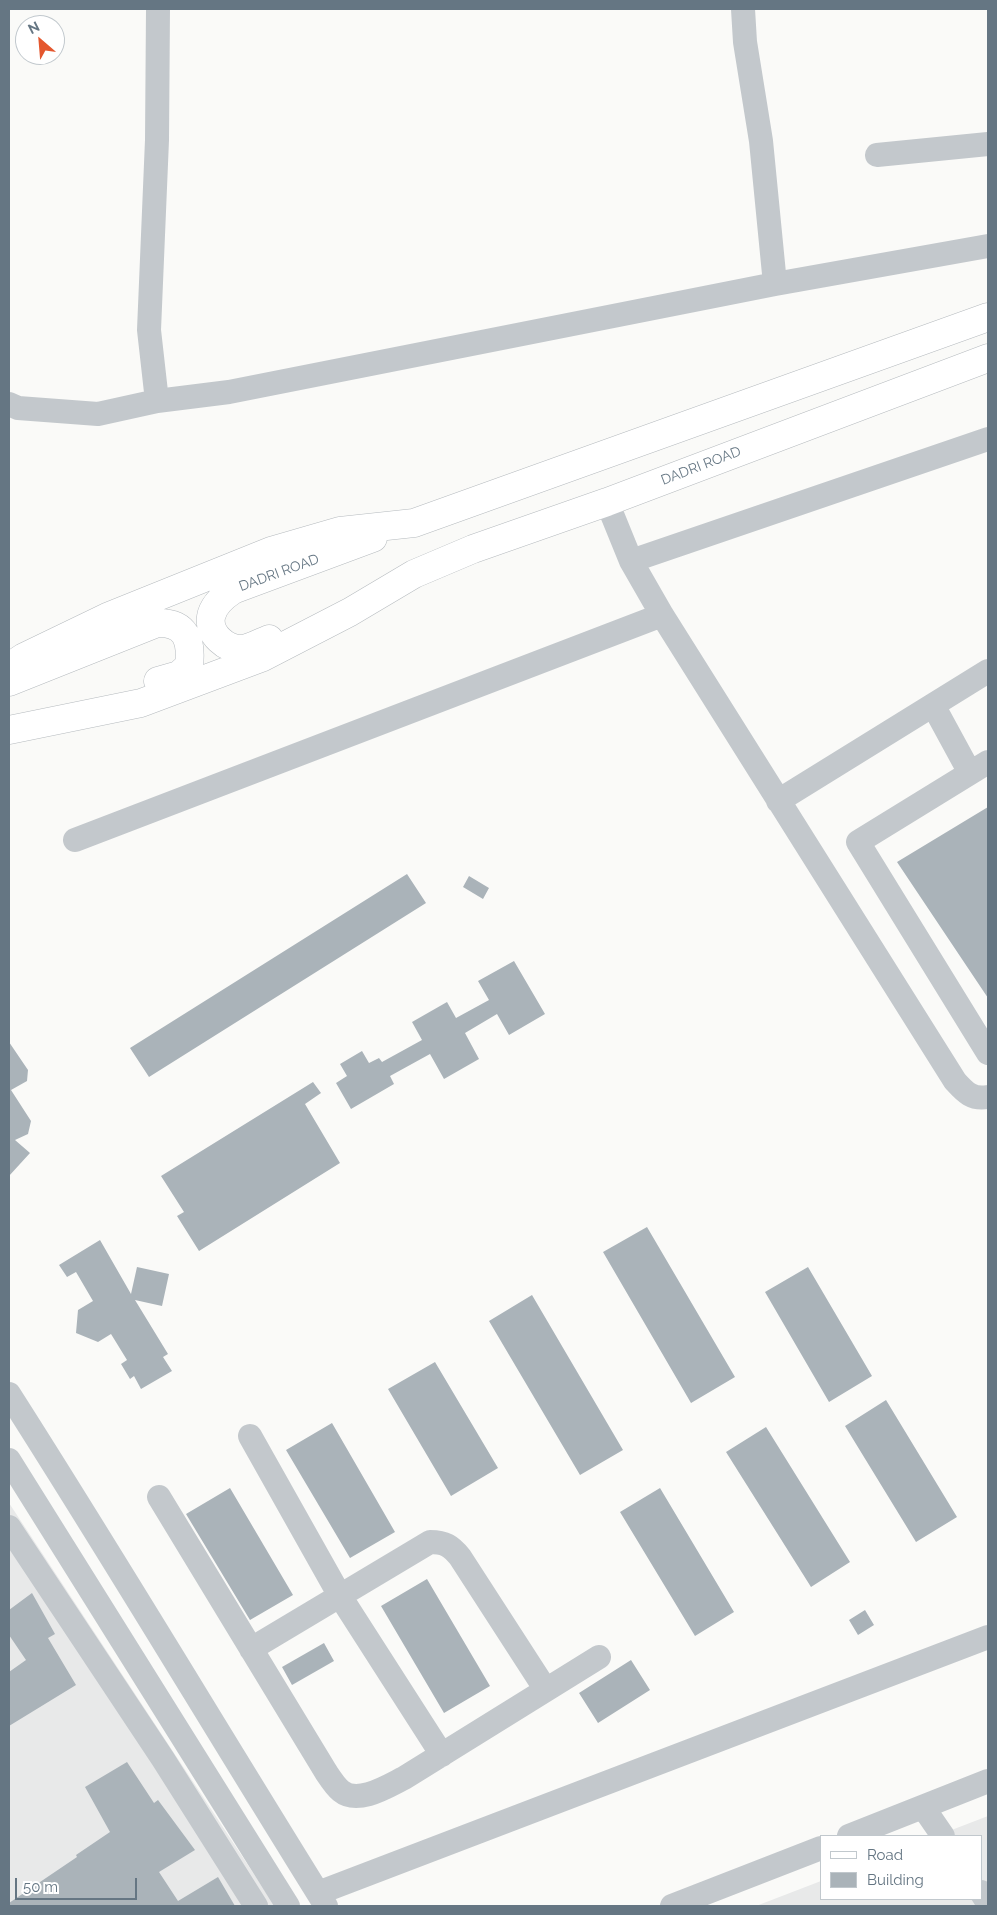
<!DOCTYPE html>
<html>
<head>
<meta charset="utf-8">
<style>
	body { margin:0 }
	#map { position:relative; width:997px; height:1915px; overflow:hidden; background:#fafaf8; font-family:Raleway,sans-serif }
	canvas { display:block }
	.frame { position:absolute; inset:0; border:10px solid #657683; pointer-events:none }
	.legend { position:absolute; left:820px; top:1835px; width:162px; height:65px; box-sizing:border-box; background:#fff; border:1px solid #c1c8cd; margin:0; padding:6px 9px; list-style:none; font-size:15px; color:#657683 }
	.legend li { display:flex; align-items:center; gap:10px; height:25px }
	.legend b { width:25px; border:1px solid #c1c8cd }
	.north { position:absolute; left:15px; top:15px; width:50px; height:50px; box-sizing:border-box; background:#fff; border:1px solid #c1c8cd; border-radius:50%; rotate:333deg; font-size:14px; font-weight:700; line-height:20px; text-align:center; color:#657683 }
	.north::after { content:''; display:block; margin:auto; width:18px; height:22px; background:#e4572e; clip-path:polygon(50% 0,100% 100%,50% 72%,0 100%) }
	.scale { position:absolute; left:15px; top:1878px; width:122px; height:22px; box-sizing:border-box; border:2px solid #657683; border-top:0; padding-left:6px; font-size:15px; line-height:18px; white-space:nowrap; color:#657683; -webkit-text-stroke:4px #fff; paint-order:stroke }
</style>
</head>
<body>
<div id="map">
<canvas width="997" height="1915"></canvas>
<div class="frame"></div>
<ul class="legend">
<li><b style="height:6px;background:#fff"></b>Road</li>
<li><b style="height:14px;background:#aab3b9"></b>Building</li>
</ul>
<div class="north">N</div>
<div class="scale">50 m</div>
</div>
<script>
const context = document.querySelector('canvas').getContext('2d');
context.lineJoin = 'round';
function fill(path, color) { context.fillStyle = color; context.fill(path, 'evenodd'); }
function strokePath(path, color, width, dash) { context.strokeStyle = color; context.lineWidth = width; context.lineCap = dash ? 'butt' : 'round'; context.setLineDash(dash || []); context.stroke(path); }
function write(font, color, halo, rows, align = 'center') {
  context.font = font + ' Raleway,sans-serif'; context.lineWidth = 5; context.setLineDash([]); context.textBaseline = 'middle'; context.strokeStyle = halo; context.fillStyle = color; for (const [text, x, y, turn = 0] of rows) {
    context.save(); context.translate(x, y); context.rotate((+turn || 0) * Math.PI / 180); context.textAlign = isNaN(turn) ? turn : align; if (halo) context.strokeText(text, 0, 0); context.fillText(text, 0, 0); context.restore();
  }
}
fill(new Path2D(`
	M9,1503l266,403h-266z
	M988,1816v90h-232l65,-25v18h160v-63h-45z`), '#e8e9e9');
fill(new Path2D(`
	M988,807v191l-91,-136z
	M407,874l19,29 -277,174 -19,-29z
	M469,876l20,12 -6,11 -20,-12z
	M514,961l31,53 -36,21 -12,-21 -32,19 14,26 -35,20 -14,-25 -40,22 4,8 -43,25 -15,-26 11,-7 -7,-12 22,-13 7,12 10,-5 3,4 40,-22 -10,-18 35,-20 9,16 33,-18 -11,-19z
	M9,1042l19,28 -1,11 -16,9 20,31 -3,13 -13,6 15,13 -21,23z
	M313,1082l8,11 -16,11 35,59 -141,88 -22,-35 7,-4 -23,-36z
	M647,1227l88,150 -44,26 -88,-151z
	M100,1240l31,54 6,-27 32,7 -7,32 -27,-6 33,54 -5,3 9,14 -31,18 -7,-13 -4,3 -9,-15 6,-4 -16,-26 -13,8 -22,-9 2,-23 15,-9 -17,-29 -9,5 -8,-12z
	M808,1267l64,109 -43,26 -64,-110z
	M532,1295l91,155 -43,25 -91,-154z
	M435,1362l63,106 -47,28 -63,-107z
	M886,1400l71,117 -41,25 -71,-116z
	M332,1423l63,109 -45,26 -64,-108z
	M766,1427l84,135 -39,25 -85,-135z
	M230,1488l63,107 -43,25 -64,-106z
	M660,1488l74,124 -39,24 -75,-124z
	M427,1579l63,107 -46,27 -63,-107z
	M32,1593l23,41 -7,4 28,47 -67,41v-54l17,-12 -17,-25v-25z
	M865,1610l9,15 -16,10 -9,-15z
	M324,1643l10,18 -42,24 -10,-18z
	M631,1660l19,30 -52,33 -19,-30z
	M127,1762l27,41 4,-3 37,50 -36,22 19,29 40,-24 17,29h-226v-3l68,-46 -1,-2 34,-23 -25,-45z`), '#aab3b9');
const major = new Path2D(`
	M269,639c-8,3 -18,9 -26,10 -17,1 -35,-15 -32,-32 2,-12 13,-21 22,-27l140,-52
	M9,667l15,-10 83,-40 164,-66 69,-20 74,-8 574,-206
	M9,682l148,-59c29,-1 35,17 32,43l-10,9 -21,6
	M9,730l132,-27 120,-45 89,-46 64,-38 59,-25 134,-47 381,-144`);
strokePath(major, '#b5babe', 29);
strokePath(new Path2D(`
	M743,9l2,33 16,99 14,143
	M877,155l111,-11
	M157,401l-8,-71 8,-190 1,-131
	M9,404l9,4 80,6 59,-13 72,-9 546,-108 213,-38
	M607,502l24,59 31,54 293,466c10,11 17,19 33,16
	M631,561l357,-122
	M933,705l37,68
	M988,762l-130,80 130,211
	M778,801l210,-130
	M75,840l587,-225
	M9,1394c108,169 211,342 317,512
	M250,1436l90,160 102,159
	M9,1460l279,446
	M159,1497l167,275c4,6 9,14 15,19 17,14 47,-5 63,-13l195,-121
	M9,1527l154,232 93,147
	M251,1649l179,-107c15,0 21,4 30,15l86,133
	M923,1807l20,29
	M849,1836l139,-55
	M981,1892l7,11
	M318,1893l670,-256
	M672,1906l149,-58`), '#c3c8cc', 24);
strokePath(major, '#fff', 28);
write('14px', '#657683', '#fff', [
	["DADRI ROAD",701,466,-21],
	["DADRI ROAD",279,573,-20]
]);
</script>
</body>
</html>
